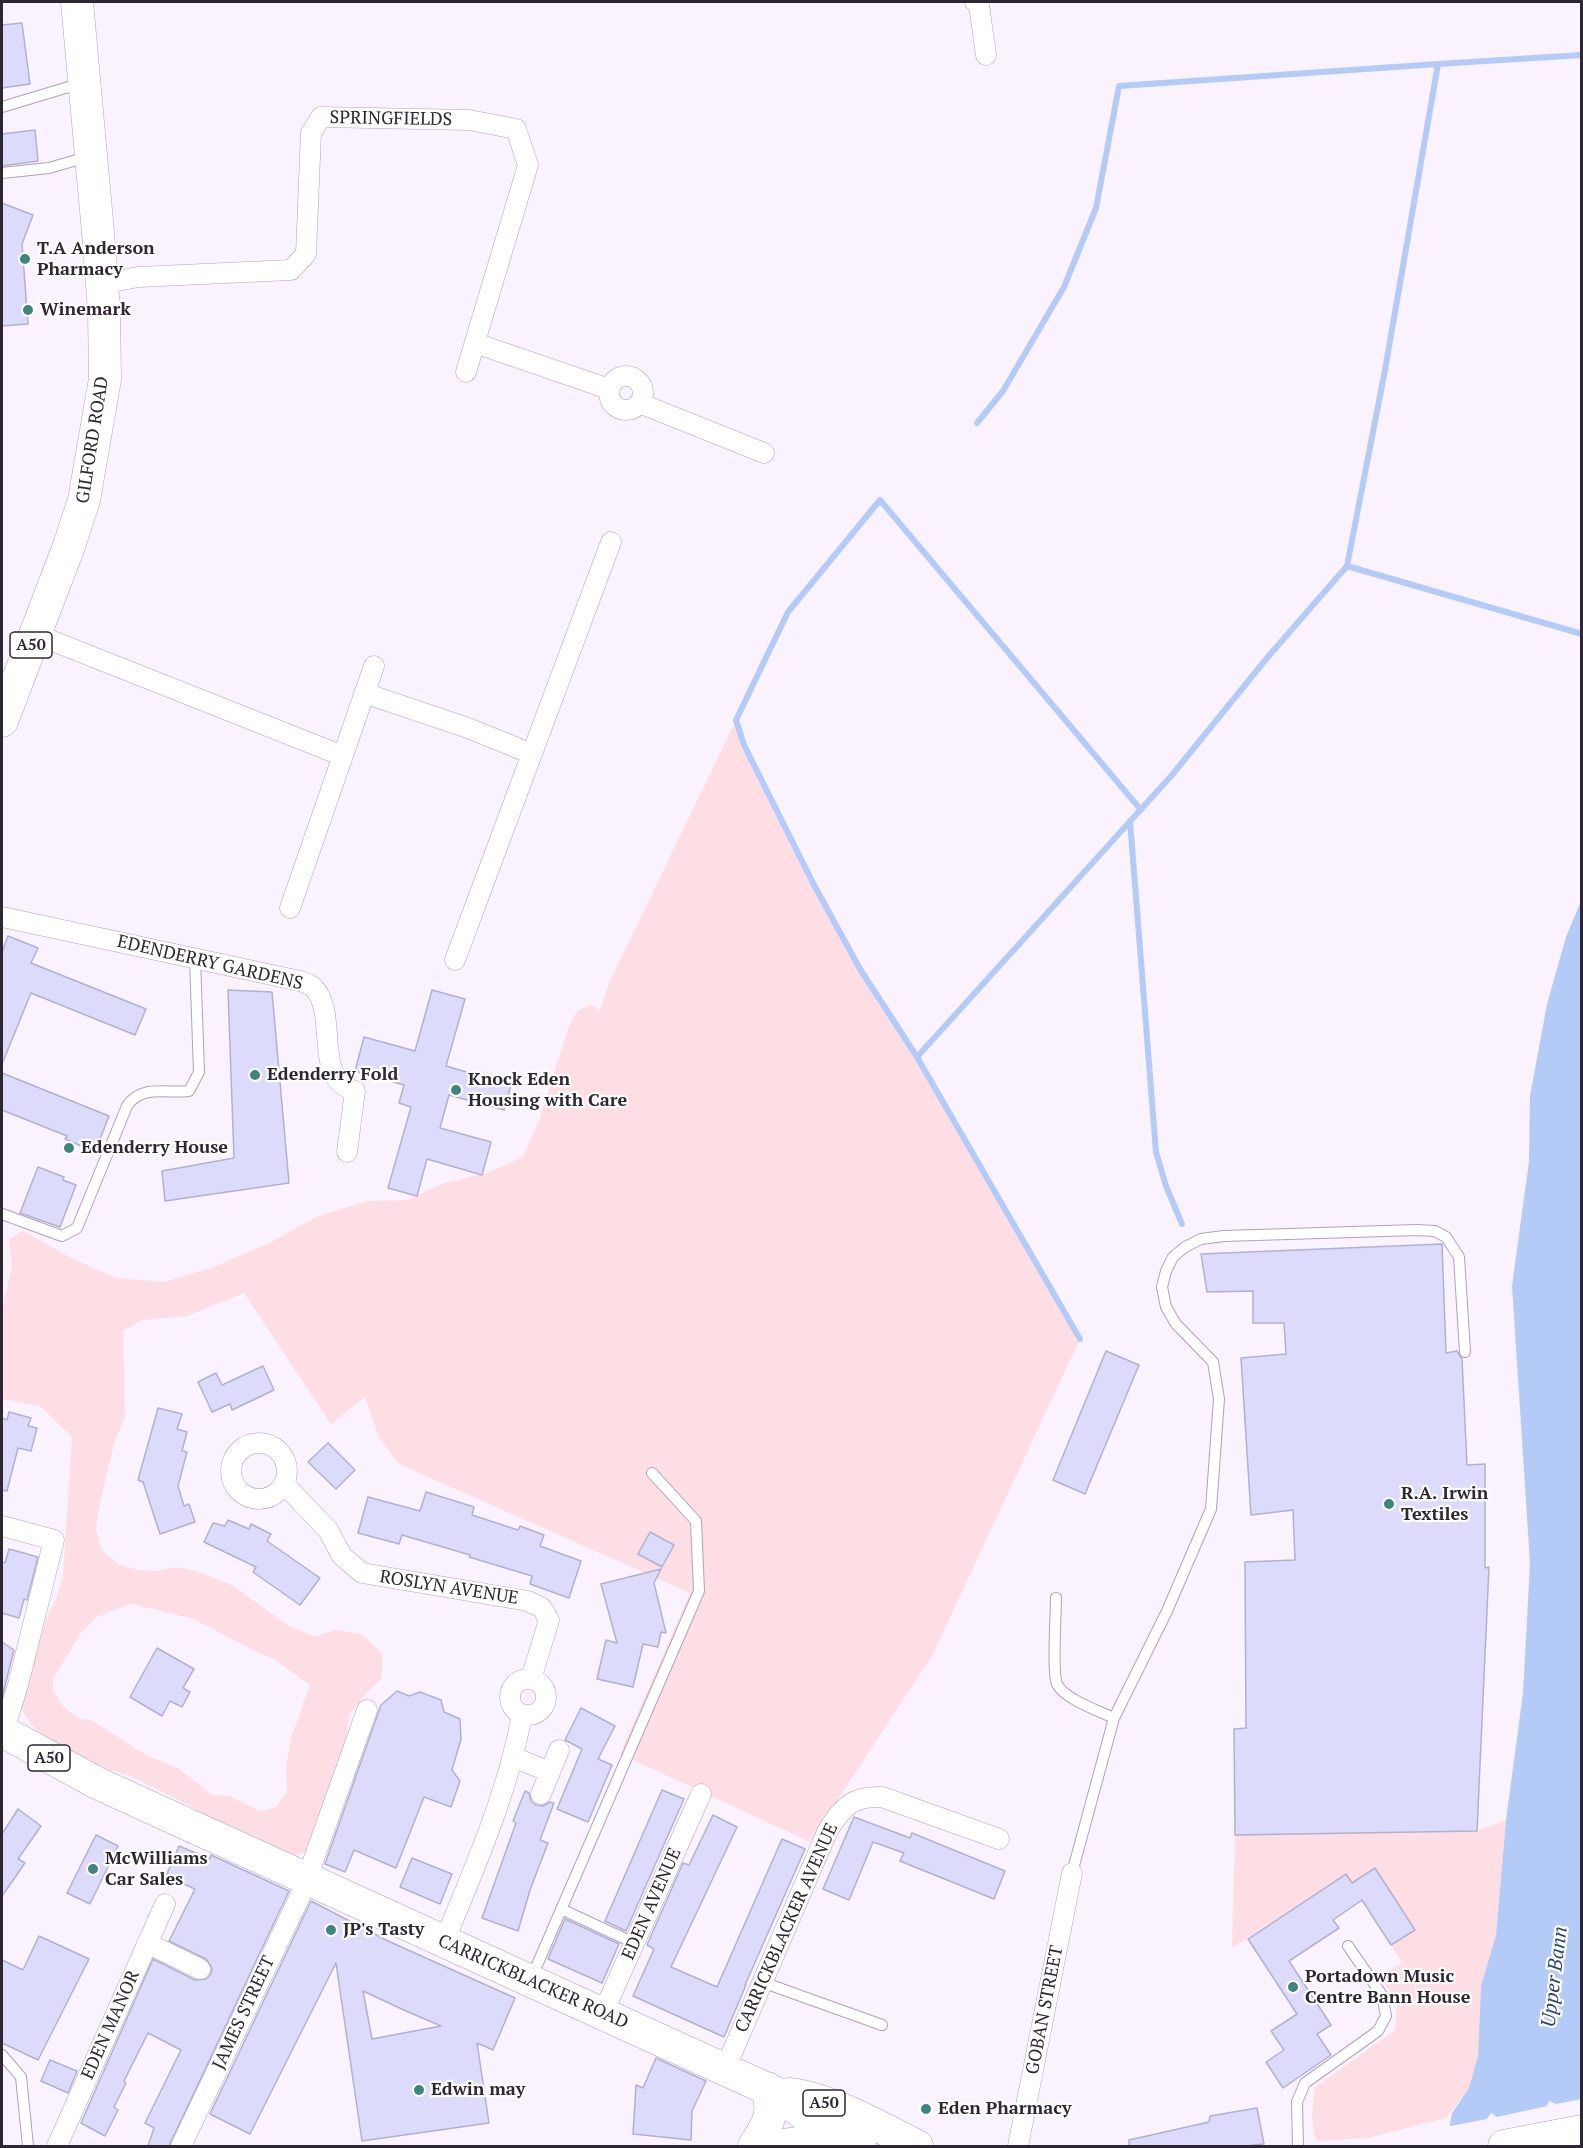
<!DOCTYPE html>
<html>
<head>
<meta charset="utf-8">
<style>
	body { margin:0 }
	#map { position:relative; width:1583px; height:2148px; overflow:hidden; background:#faf2ff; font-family:"PT Serif",serif }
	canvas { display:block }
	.frame { position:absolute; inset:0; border:3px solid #2e2632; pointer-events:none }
</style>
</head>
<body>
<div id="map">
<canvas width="1583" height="2148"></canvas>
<div class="frame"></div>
</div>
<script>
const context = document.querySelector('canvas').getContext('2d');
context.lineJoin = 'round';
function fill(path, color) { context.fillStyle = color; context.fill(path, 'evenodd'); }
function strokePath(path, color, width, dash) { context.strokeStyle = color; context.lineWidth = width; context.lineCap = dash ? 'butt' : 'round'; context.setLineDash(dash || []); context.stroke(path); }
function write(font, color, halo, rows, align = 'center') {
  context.font = font + ' "PT Serif",serif'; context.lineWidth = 4.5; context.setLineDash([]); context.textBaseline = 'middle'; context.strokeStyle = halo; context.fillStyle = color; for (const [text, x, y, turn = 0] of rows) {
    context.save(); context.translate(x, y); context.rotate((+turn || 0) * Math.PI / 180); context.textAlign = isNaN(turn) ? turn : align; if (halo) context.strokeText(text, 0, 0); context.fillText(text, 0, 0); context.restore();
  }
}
fill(new Path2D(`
	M736,720l8,25 69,138 46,86 58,88 163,282 -148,317 -122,186 -190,-88 70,-161 -291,-129 -20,-26 -14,-41 -34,27 -87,-131 -57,23 -45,4 -19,11 2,85 -11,28 -14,59 -4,27 6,20 16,14 19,6 20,1 20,-4 22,5 33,13 57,41 26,11 20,-7 27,4 20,20v24l-20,20 -13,18 -2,16v20l-36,95c-9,8 -15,9 -27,7l-71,-32 -20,-15 -58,-29 -55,-19 -28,-16 -21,-19 -11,-17 26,-87 10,-21 7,-23 9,-139 -32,-31 -38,-7v-89l10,-43 -3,-28 14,-8 46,26 47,21 49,4 51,-16 55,-24 47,-26 50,-15 39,-1 37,-17 43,-10 36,-16 16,-37 30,-94 9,-16 13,-5 9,6 9,-28zM131,1604l60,14 66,34 15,6 38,27 -19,53 -5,30 1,24 -12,16 -15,3 -30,-15 -18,-1 -33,-26 -33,-14 -55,-35 -12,-2 -16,-12 -10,-15v-12l28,-46 15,-16z
	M1506,1820l-10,115 -15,51 -3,69 -9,33 -23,30 -78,20 -52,3 -4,-22 2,-31 81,-58 2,-28 -17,-26 22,-13 -11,-18 24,-16 -41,-61 -22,15 -6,-9 -114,74 3,-113 242,-4z`), '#fedee5');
fill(new Path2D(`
	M1581,901v1245h-135l6,-33 17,-25 9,-33 3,-69 15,-51 10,-115 17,-127 7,-130 -18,-277 17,-125 1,-65 17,-92 19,-67z`), '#b5cbf7');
fill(new Path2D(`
	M1581,2099v47h-138l3,-19 41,-8 4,-6 6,4 50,-11 2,-5 7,3z`), '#faf2ff');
strokePath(new Path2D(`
	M977,423l26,-32 61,-104 32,-79 23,-122 319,-22
	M1347,566l38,-196 53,-306 144,-9
	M1130,821l26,331 10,34 16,38
	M917,1057l255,-282 95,-117 80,-92 235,68
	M1080,1339l-163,-282 -57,-88 -47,-86 -69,-138 -8,-25 52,-108 92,-112 261,310`), '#b5cbf7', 6);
const building = new Path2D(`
	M22,23l8,61 -28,4v-63z
	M35,130l3,31 -36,5v-32z
	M2,203l31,12 -11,29 6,80 -26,2z
	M8,936l30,12 -7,15 115,46 -11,26 -104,-42 -29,71v-112z
	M228,990l44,2 17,191 -124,18 -3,-30 72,-13z
	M432,990l33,9 -19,67 65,19 -7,25 -55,-15 -9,33 51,14 -9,33 -55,-16 -10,37 -29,-8 23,-81 -12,-4 5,-18 -49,-14 9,-34 51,14z
	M2,1073l107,43 -14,36 -30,-13 2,-3 -65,-26z
	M38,1167l26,10 -1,3 13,5 -16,42 -40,-14z
	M1442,1244l4,109 11,-2 5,8 5,106 18,-1v104l4,-1 -12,264 -242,4 -1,-106 12,-1 -1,-166 50,-2 -2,-50 -42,5 -10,-157 45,-4 -2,-31h-31v-32l-46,1 -6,-38z
	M1106,1351l33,14 -54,129 -32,-14z
	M263,1366l11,24 -42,20 -2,-6 -18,8 -14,-30 18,-9 6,12z
	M158,1408l24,6 -5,15 10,3 -5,19 5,1 -9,34 6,20 5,-2 6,18 -35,12 -17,-52 -5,-2z
	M9,1412l22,6 -3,8 9,2 -6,23 -13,-3 -11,43 -5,-1v-72l5,2z
	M328,1443l27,27 -19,19 -28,-27z
	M426,1492l48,15 -2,8 46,15 2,-4 24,9 -4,11 41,15 -12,37 -39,-14 2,-8 -63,-19 1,-2 -68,-20 -3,9 -41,-11 10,-36 52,14z
	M228,1520l21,9 2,-5 20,10 -4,7 53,37 -20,27 -47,-33 3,-5 -52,-25 9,-19 12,3z
	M650,1532l24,13 -12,22 -24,-13z
	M9,1549l29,8 -11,43 -3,-1 -5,19 -17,-5v-51l3,1z
	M661,1569l-7,14 12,50 -5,-1 -3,15 -15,-3 -10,43 -36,-8 9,-39 11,3 -16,-59z
	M2,1642l12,8 -12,48z
	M157,1648l37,21 -11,19 7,4 -8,15 -12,-6 -8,15 -32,-19z
	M397,1691l12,5 11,-4 21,8 3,12 16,7 1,20 -9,31 8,11 -9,26 -27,-10 -28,71 -42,-18 -9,22 -20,-8 56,-159z
	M581,1708l34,18 -17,33 14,6 -24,57 -31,-13 25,-60 -17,-9z
	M662,1790l22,9 -58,132 -21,-10z
	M525,1791l4,2 2,8 5,4 7,1 7,-4 4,1 -14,37 8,3 -18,47 -12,41 -36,-13 34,-95 -3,-2z
	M18,1809l23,17 -23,33 7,4 -23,33v-62z
	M713,1815l24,12 -66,140 46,20 65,-148 23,10 -60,136h1l-22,52 -91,-41 21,-47 -7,-4 36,-82 6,2z
	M854,1817l56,21 2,-5 93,38 -11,28 -94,-38 4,-8 -31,-11 -24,58 -26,-11z
	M96,1835l22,11 -28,58 -23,-11z
	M179,1846l31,13 1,-4 78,36 -120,255h-21l6,-18 -9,-5 36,-73 -33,-17 -24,48 2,2 -12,24 4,3 -13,26 -24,-13 72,-164 42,21 11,-1 5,-5 1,-6 -6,-9 -37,-18 26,-52 -29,-13z
	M412,1858l40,16 -12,30 -40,-17z
	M1375,1868l40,62 -24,15 -29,-45 -29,20 6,8 -50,33 42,64 -14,9 14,21 -48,33 -17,-26 18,-12 -13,-19 26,-17 -49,-75 98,-65 6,9z
	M311,1901l77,40 127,57 -22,52 -16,-7 12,80 -127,18 -26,-178 -86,171 -40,-20zM363,1991l43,20 35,15 -69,13z
	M565,1919l54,25 -17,39 -54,-24z
	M39,1936l50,23 -51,101 -36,-17v-83l21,10z
	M656,2058l50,23 -14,30 -1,29 -58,-6 3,-49 7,3z
	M50,2060l27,11 -9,22 -27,-12z
	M1257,2108l7,36 -19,2h-116v-6l80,-18 1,-6z`);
fill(building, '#dddbfc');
strokePath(building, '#b2b0d0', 1.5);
const lane = new Path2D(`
	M2,107l80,-24
	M2,173l47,-5 38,-11
	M2,1214l60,22 15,-8 50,-122c15,-22 39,-12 62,-15l10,-19 -4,-114
	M1056,1598c0,17 -4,74 1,86 7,15 42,27 57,34l-42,155
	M1114,1718l53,-107 44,-102 8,-110 -6,-37 -37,-38 -10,-17 -4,-20 4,-16 7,-14 12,-10 16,-8 23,-3 193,-6 18,1 11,6 13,20 6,95
	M561,1909l73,34
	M531,1979l168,-388 -3,-70 -44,-48
	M762,1982l120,43
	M2,2055l19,22 7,69
	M1298,2146l-1,-44 8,-19 73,-52 8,-15 -4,-21 -34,-49`);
const street = new Path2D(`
	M975,2l4,3 7,50
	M102,284l36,-7 153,-7 15,-16 5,-121 10,-16 148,3 47,9 12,36 -62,207
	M475,343l134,46
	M609 393a17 17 0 1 1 34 0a17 17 0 1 1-34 0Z
	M639,403l125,50
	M35,634l308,122
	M364,693l104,35 64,26
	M290,908l84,-242
	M2,917l298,64c4,1 9,3 13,6 27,27 -2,91 42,104l-8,61
	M455,960l156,-418
	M231 1471a28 28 0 1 1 56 0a28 28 0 1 1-56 0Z
	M284,1484l44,46 14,26 20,17 166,28 14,7 7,12 -18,59
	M2,1526l52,14 -36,145 -15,48
	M510 1697a18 18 0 1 1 36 0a18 18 0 1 1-36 0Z
	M513,1757l37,15
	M541,1794l18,-44
	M444,1942c30,-73 64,-149 78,-228
	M147,1943l53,26
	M603,2013l98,-219
	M725,2069l103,-239c16,-24 24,-34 54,-33l117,42
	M57,2146l108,-242
	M181,2146l121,-254 65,-182
	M1018,2146l54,-273`);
const primary = new Path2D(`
	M2,721l67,-175 15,-46 21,-121 -1,-68 -6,-79 -21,-230
	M2,1731l95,52 677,309c27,21 54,40 86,54
	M789,2094c42,5 91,33 128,52
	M754,2146c14,-22 21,-30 13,-58
	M776,2146l63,-9 7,-3
	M1504,2146l78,-15`);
strokePath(lane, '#b2a0bc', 12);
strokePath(street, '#b2a0bc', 21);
strokePath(primary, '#b2a0bc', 33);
strokePath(lane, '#fff', 10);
strokePath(street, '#fff', 20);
strokePath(primary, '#fff', 32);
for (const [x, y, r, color] of [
	[25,259,6,"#3e857f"],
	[28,310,6,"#3e857f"],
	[255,1075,6,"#3e857f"],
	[456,1090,6,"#3e857f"],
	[69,1148,6,"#3e857f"],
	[1389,1504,6,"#3e857f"],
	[93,1869,6,"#3e857f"],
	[331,1930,6,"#3e857f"],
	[1293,1987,6,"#3e857f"],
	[419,2090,6,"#3e857f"],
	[926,2109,6,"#3e857f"]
]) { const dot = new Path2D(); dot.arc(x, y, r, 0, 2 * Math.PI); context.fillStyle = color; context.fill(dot); strokePath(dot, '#fff', 2); }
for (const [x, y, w] of [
	[31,645,42],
	[49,1758,42],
	[824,2103,42]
]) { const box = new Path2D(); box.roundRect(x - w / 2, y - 13, w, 26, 4.5); context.fillStyle = '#fff'; context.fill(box); strokePath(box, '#2e2632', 1.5); }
write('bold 16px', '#2e2632', null, [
	["A50",31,645],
	["A50",49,1758],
	["A50",824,2103]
]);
write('18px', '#2e2632', '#fff', [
	["SPRINGFIELDS",391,119,1],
	["GILFORD ROAD",93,440,-81],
	["EDENDERRY GARDENS",210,963,13],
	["ROSLYN AVENUE",449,1588,9],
	["EDEN AVENUE",652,1904,-66],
	["CARRICKBLACKER AVENUE",787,1928,-66],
	["CARRICKBLACKER ROAD",533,1982,24],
	["GOBAN STREET",1045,2010,-79],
	["JAMES STREET",244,2013,-65],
	["EDEN MANOR",111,2025,-66]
]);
write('bold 18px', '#2e2632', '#fff', [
	["T.A Anderson",37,249],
	["Pharmacy",37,270],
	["Winemark",40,310],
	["Edenderry Fold",267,1075],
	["Knock Eden",468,1080],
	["Housing with Care",468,1101],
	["Edenderry House",81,1148],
	["R.A. Irwin",1401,1494],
	["Textiles",1401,1515],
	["McWilliams",105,1859],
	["Car Sales",105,1880],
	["JP's Tasty",343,1930],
	["Portadown Music",1305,1977],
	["Centre Bann House",1305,1998],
	["Edwin may",431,2090],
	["Eden Pharmacy",938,2109]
], 'left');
write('italic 20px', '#294277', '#fff', [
	["Upper Bann",1555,1977,-83]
]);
</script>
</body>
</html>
